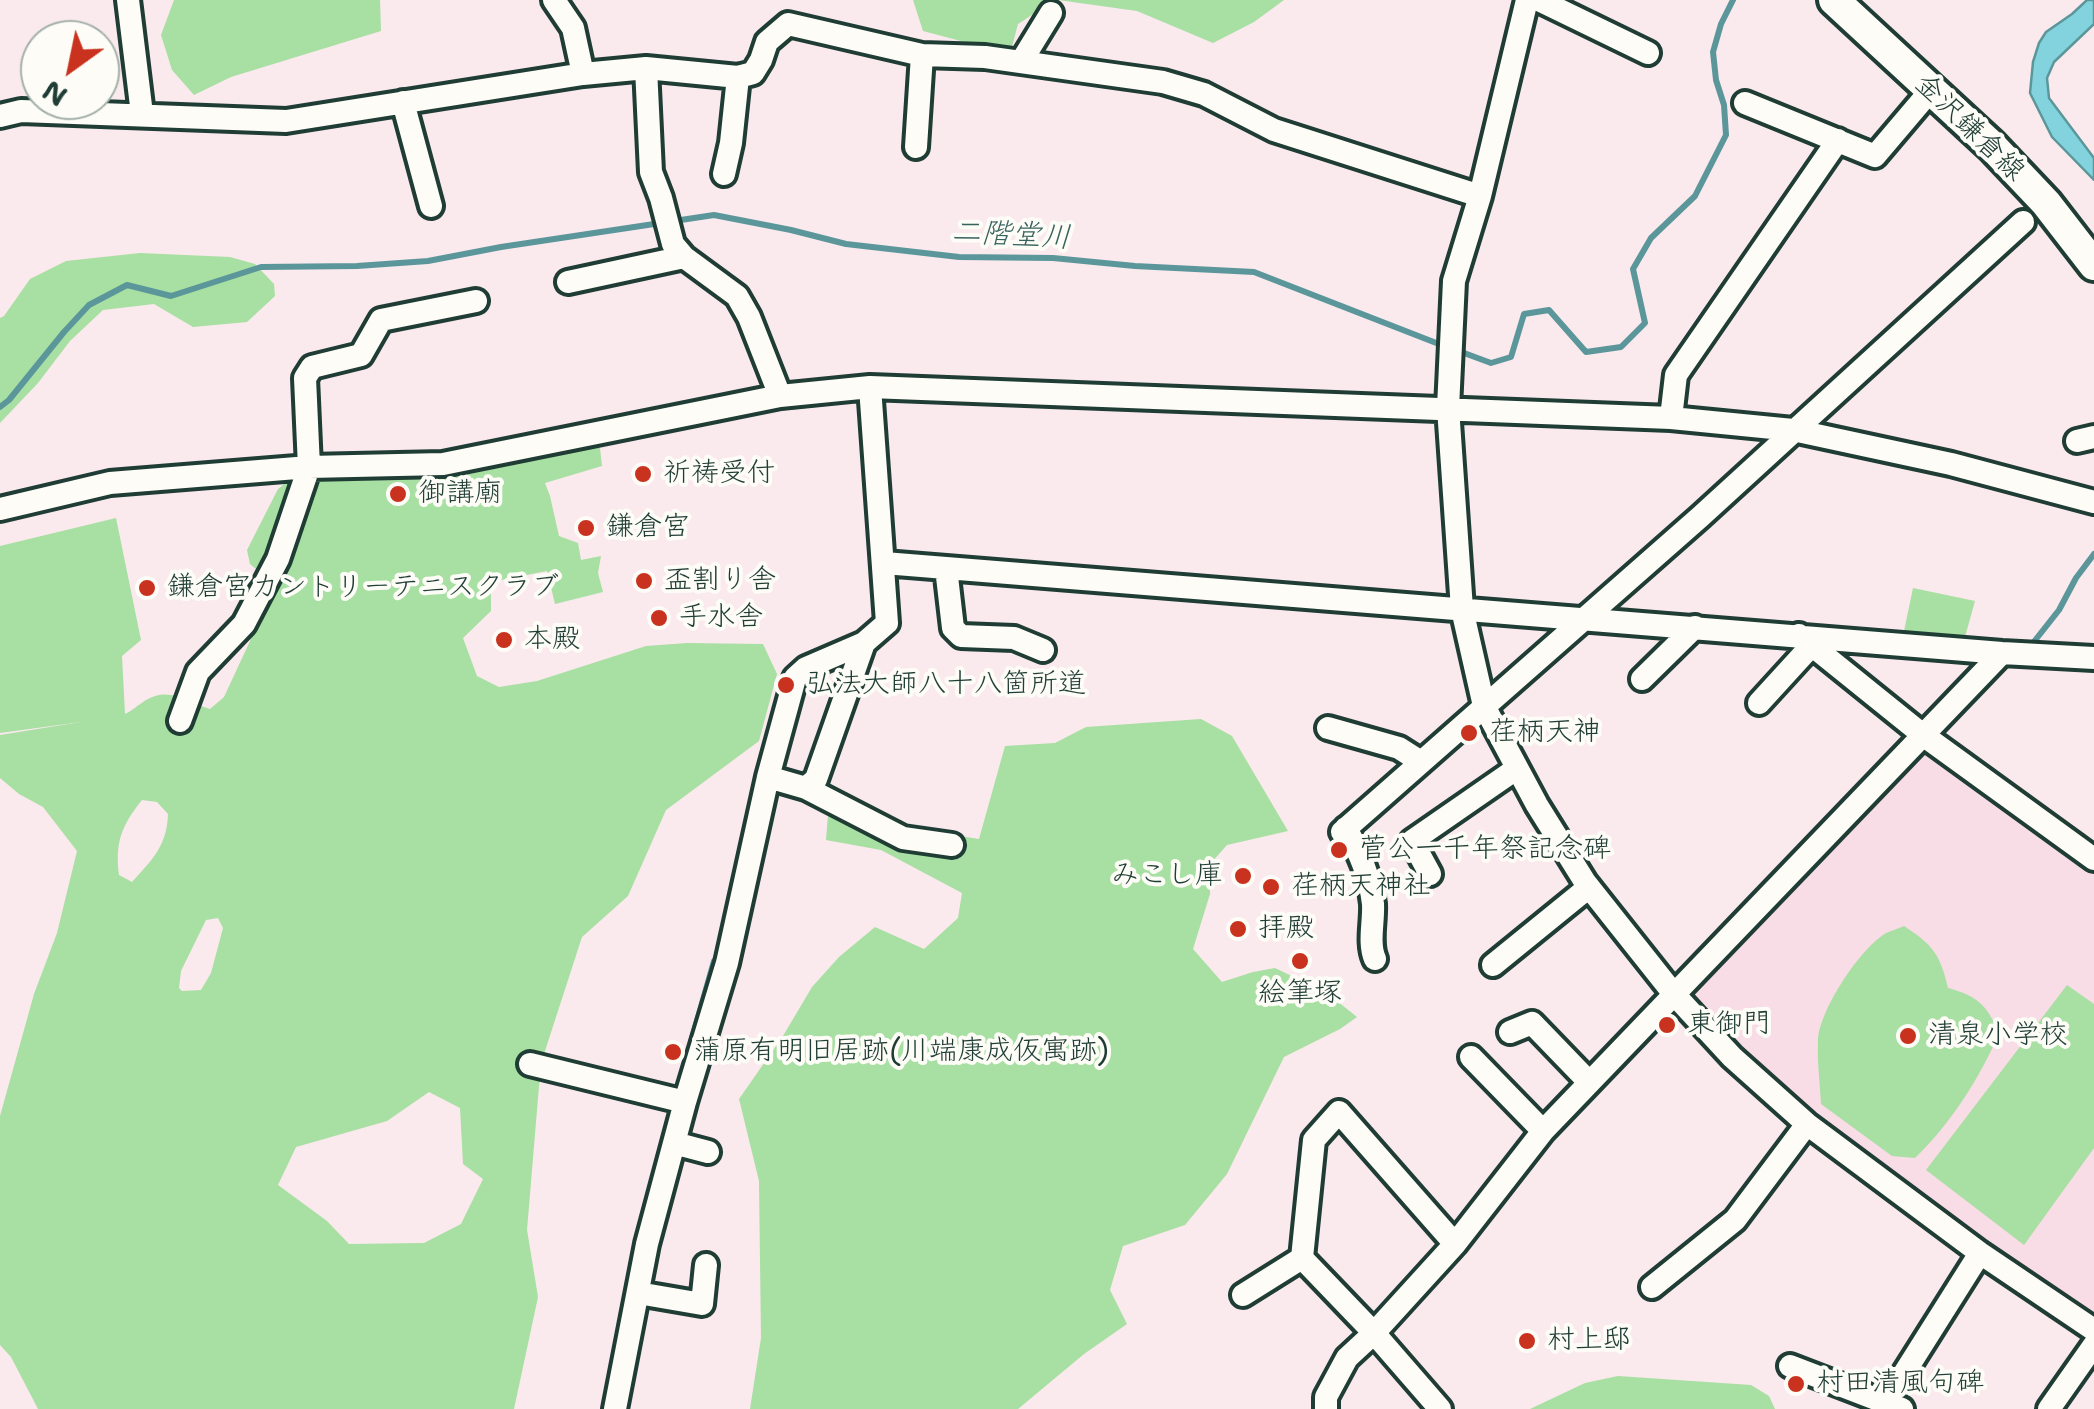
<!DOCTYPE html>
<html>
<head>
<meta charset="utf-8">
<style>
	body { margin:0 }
	#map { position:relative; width:2094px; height:1409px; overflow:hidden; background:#fae9ed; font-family:"Shantell Sans",sans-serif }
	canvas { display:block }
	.north { position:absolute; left:20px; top:20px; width:100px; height:100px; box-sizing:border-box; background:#fdfcf7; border:2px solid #a4b0a9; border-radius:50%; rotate:213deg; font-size:28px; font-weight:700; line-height:40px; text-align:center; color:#1f3d34 }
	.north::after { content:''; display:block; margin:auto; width:35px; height:45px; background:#c8321e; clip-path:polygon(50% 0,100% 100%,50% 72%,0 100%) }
</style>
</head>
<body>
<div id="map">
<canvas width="2094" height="1409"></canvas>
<div class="north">N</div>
</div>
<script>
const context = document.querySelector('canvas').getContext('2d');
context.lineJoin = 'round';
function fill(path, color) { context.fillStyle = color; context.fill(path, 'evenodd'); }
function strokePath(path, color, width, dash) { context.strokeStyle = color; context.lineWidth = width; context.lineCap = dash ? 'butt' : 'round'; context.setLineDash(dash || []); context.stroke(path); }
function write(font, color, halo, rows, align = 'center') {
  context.font = font + ' "Shantell Sans","Klee One",sans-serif'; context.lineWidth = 8; context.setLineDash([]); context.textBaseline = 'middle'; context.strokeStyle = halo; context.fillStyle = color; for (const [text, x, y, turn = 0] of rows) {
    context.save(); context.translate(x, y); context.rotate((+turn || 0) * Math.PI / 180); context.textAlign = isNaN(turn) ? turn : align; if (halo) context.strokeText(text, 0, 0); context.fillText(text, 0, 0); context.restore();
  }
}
fill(new Path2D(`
	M1925,750l169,121v448l-3,1 -281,-201 -127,-122z`), '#f8dce6');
fill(new Path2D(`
	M174,0h206l1,31 -150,46 -37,18 -22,-25 -11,-35z
	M913,0h142l-37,24 -8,30 -87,-23z
	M1058,0h226l-30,22 -41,21 -76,-32z
	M140,253l90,4 25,7 19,20 1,12 -28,26 -54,5 -39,-23 -51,6 -33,31 -32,42 -38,40v-105l4,-2 26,-37 36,-18z
	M578,443l22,5 2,18 -57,17 5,13 9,40 19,7 3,17 20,-4 -3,17 5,19 -48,12 -8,-33 -56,11v29l-28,27 14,38 22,11 38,-6 109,-35 41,-3 76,1 14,30 -18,67 -93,69 -38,86 -46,41 -38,117 -5,32 -12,144 11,67 -24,112h-476l-27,-52 -11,-12v-229l34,-122 23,-61 20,-82 -34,-44 -24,-13 -19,-16v-43l81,-13 -81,11v-187l116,-28 25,122 -19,16 3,58c7,-3 13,-9 21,-14 24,-14 41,2 64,9l14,-12 26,-56 20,-60 -20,-17 -3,-14 31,-61 23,-18 56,1 35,7zM142,800l15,2 11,12c-1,32 -16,46 -36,68l-13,-7c-4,-32 2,-49 23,-75zM218,918l5,10 -12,45 -10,17 -19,1 -3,-3 2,-17 25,-51zM429,1092l31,16 3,56 20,15 -22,45 -37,19 -75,1 -22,-23 -49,-36 18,-38 91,-26z
	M1913,588l62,13 -10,36 -61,-6z
	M1201,719l31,17 56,95 -61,14 -16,18 -1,31 -17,55 29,33 31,-10 22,-4 52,25 30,24 -17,12 -56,28 -57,117 -42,51 -62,21 -13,44 17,34 -43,30 -66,55h-268l11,-71 -2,-157 -20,-82 44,-63 29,-49 27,-30 36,-30 49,22 34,-31 4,-25 -81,-43 -55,-10 2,-25 151,24 26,-93 50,-3 31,-16z
	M1904,926c29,19 36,28 44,62 30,8 40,18 51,46 -21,46 -47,88 -84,124l-23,-2 -71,-52c-1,-21 -4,-43 -3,-63 1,-30 40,-89 65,-106 6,-4 15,-6 21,-9z
	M2067,985l27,19v144l-70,97 -98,-75z
	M1618,1376l133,9 18,11 6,13h-245l55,-26z`), '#a8dfa2');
const water = new Path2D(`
	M2087,0h7v24l-40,38 -7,16 2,20 45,60v22l-42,-43 -22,-44 3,-31 6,-19 7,-11 26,-18z`);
fill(water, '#83d3de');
strokePath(water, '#5b979a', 2.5);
strokePath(new Path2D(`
	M1456,350l35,13 20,-6 13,-43 25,-4 37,42 35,-5 24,-24 -12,-54 18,-31 44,-42 31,-61 -2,-30 -8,-25 -3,-28 8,-28 12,-24
	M0,407l9,-7 55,-68 25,-27 38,-20 44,11 90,-29 96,-1 71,-5 73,-14 213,-32 77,15 55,14 113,13 94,1 82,8 119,6 190,74
	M769,409l93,-10 1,3
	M455,473l140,-28
	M380,476l53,-1
	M2033,643l26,-33 17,-32 18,-24
	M691,1042l23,-81`), '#5b979a', 6);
const minor = new Path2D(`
	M128,0l14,114
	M554,0l19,28 10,46
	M1527,0l-47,196 -26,85 -6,127 14,201 22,97 53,99 48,77 88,111 59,64 75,67 173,129 114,77
	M1539,0l109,53
	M1021,62l30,-49
	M646,68l5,104 10,26 12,46 11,13 53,39 12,21 31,79
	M403,102l28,104
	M1745,103l130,53 56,-66
	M0,116l21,-5 265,10 297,-47 63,-6 92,9 15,-4 8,-13 6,-18 21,-18 134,31 63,2 178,25 41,12 70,36 206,66
	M916,147l6,-92
	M724,174l7,-31 7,-66
	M568,282l116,-25
	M870,387l801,31 122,12 158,34 143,38
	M1671,418l5,-43 162,-235
	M2077,441l17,-4
	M0,509l110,-26 199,-16 134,-3 337,-68 90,-9 17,236 -23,20 -58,25 -11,10 -27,99 38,11 10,-9 48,-136
	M884,563l1118,90 92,5
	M946,568l7,60 8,8 53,2 29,12
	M1799,635l124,100 171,124
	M1642,679l53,-52
	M1759,703l53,-58
	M180,721l18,-49 46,-48 34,-65 31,-92 -4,-89 7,-11 49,-12 20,-35 95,-19
	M1328,728l71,20 22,14
	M806,788l97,50 49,7
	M1346,828c13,24 24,48 27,76 1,18 -5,39 2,55
	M1342,832l358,-315 323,-295
	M1430,874l-18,-33 104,-72
	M1493,965l96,-78
	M1510,1032l22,-9 57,59
	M1471,1057l72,74
	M530,1064l155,38
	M674,1143l34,9
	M1652,1287l83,-67 72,-96
	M638,1293l64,11 4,-39
	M1243,1295l59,-37
	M1790,1366l112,43
	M1886,1402l94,-149
	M615,1409l32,-165 38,-142 42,-139 41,-186
	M1326,1409v-12l21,-39 27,-25 81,-89 88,-113 459,-478
	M1440,1409l-66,-76 -72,-75 12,-118 25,-28 116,132
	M2049,1409l45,-64`);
const major = new Path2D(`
	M1834,0l158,146 54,57 48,62`);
strokePath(minor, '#1f3d34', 30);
strokePath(major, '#1f3d34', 38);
strokePath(minor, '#fdfcf7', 22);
strokePath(major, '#fdfcf7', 30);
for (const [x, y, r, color] of [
	[643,474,10,"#c8321e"],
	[398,494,10,"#c8321e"],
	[586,528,10,"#c8321e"],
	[644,581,10,"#c8321e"],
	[147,588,10,"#c8321e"],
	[659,618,10,"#c8321e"],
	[504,640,10,"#c8321e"],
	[786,685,10,"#c8321e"],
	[1469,733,10,"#c8321e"],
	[1339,850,10,"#c8321e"],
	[1243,876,10,"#c8321e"],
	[1271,887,10,"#c8321e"],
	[1238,929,10,"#c8321e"],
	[1300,961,10,"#c8321e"],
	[1667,1025,10,"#c8321e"],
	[1908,1036,10,"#c8321e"],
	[673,1052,10,"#c8321e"],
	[1527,1341,10,"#c8321e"],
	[1796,1384,10,"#c8321e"]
]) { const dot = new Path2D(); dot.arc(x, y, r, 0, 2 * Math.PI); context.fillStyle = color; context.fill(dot); strokePath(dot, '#fdfcf7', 4); }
write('28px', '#1f3d34', '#fdfcf7', [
	["金沢鎌倉線",1969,128,44]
]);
write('28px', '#1f3d34', '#fdfcf7', [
	["祈祷受付",663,474],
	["御講廟",418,494],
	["鎌倉宮",606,528],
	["盃割り舎",664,581],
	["鎌倉宮カントリーテニスクラブ",167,588],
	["手水舎",679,618],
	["本殿",524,640],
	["弘法大師八十八箇所道",806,685],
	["荏柄天神",1489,733],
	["菅公一千年祭記念碑",1359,850],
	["みこし庫",1223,876,"right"],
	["荏柄天神社",1291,887],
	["拝殿",1258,929],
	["絵筆塚",1300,994,"center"],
	["東御門",1687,1025],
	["清泉小学校",1928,1036],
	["蒲原有明旧居跡(川端康成仮寓跡)",693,1052],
	["村上邸",1547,1341],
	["村田清風句碑",1816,1384]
], 'left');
write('italic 30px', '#38625e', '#fdfcf7', [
	["二階堂川",1011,236,3]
]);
</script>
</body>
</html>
